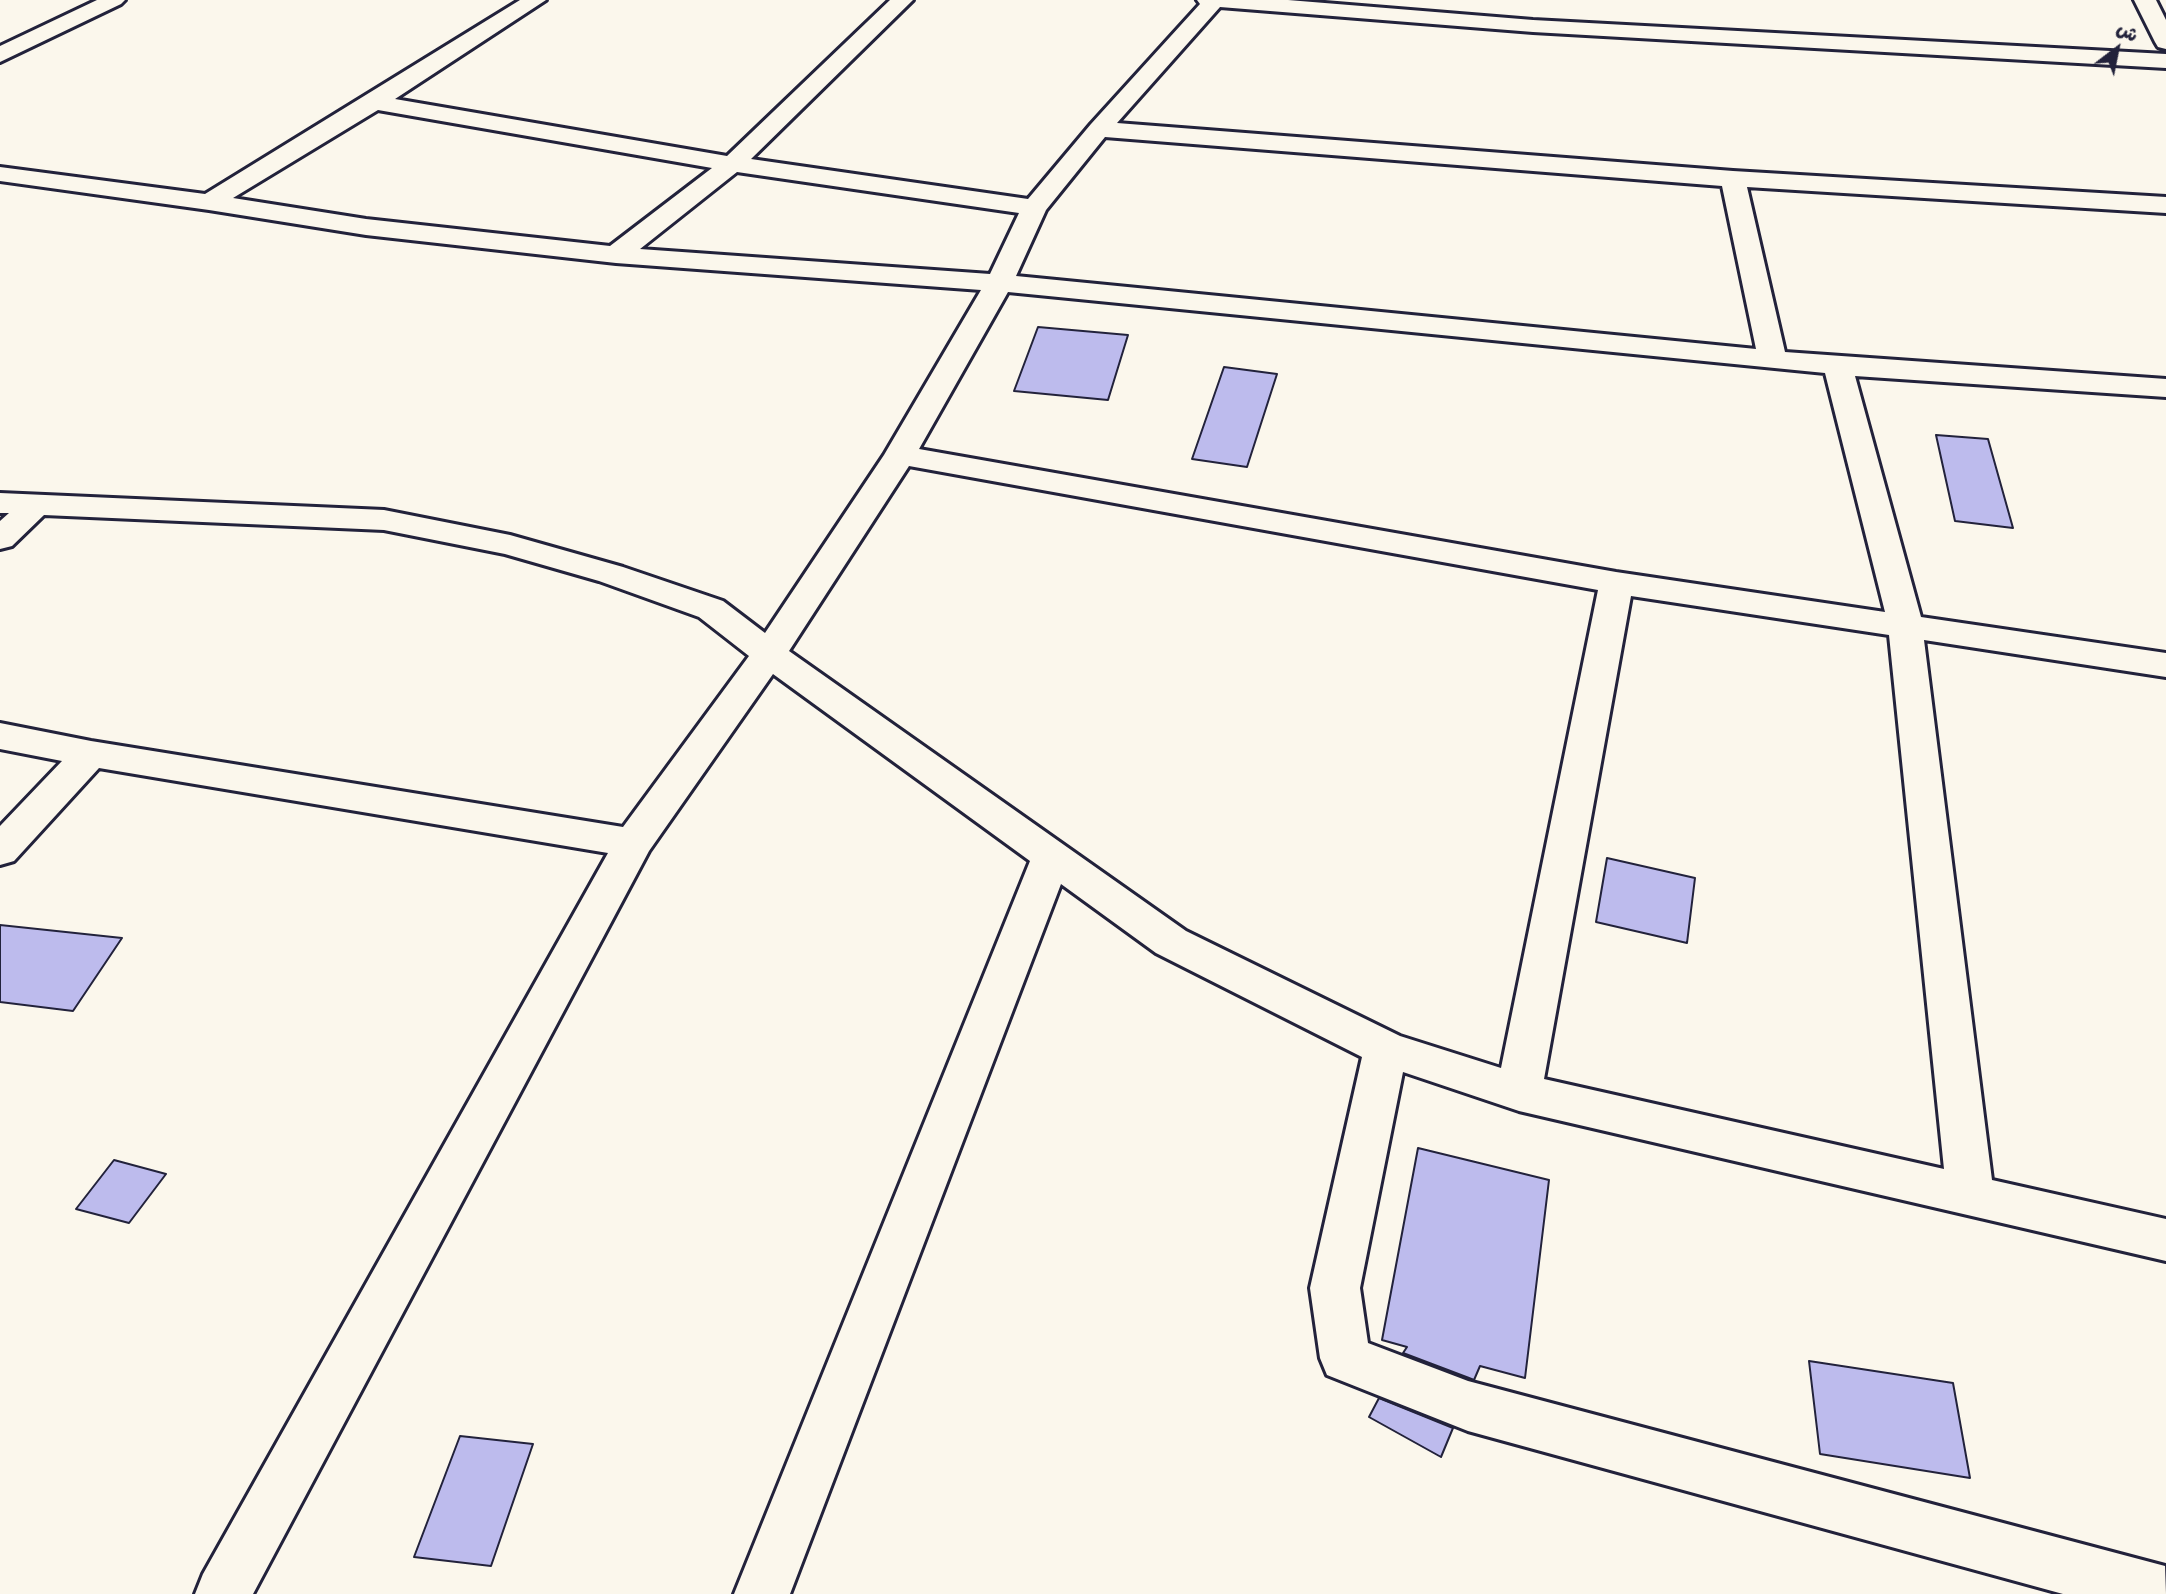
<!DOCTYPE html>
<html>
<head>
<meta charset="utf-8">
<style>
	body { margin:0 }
	#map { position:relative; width:2166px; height:1594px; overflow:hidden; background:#fbf7ec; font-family:Delius,"Playpen Sans Arabic",sans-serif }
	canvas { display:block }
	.north { position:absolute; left:2082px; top:14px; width:70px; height:70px; -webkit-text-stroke:5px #fbf7ec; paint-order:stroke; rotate:32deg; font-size:19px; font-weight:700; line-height:28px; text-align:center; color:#22223b }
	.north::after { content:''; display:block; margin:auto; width:24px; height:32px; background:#22223b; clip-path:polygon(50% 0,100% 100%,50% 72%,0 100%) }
</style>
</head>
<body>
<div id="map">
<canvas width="2166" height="1594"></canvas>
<div class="north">ش</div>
</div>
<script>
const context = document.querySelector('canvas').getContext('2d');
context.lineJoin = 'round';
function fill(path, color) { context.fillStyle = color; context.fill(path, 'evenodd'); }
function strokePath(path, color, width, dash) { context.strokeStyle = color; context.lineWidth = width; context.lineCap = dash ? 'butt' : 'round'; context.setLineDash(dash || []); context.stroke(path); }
const building = new Path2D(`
	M1038,327l90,8 -20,65 -94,-9z
	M1224,367l53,7 -30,93 -55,-8z
	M1936,435l52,4 25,89 -58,-7z
	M1607,858l88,20 -8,65 -91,-21z
	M0,925l122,13 -49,73 -73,-9z
	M1418,1148l131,32 -24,198 -45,-12 -6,14 -5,-2 -66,-25 4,-6 -25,-7z
	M114,1160l52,14 -37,49 -53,-14z
	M1809,1361l144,22 17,95 -150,-24z
	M1379,1398l74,30 -12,29 -72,-40z
	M460,1436l73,8 -42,122 -77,-9z`);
fill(building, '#bdbbed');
strokePath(building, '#22223b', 2);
const street = new Path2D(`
	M97,0h28l-4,4 -121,58v-16z
	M520,0h26l-151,99 332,57 163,-156h23l-162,159 277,40 63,-75 109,-120 -3,-4h91l245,20 633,34v14l-633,-36 -313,-25 -103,116 616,48 433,26v16l-419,-26 38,165 381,27v18l-311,-21 66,241 245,36v24l-242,-37 68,540 174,39v42l-647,-150 -116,-39 -43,216 8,55 100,38 697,185 1,28h-103l-595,-163 -141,-56 -7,-17 -10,-70 52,-231 -206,-104 -95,-69 -271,710h-56l296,-733 -257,-187 -124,177 -396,743h-58l8,-20 405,-721 -509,-85 -85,93 -14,4v-39l62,-65 -62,-12v-26l91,18 532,86 126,-171 -50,-39 -100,-36 -94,-27 -121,-24 -340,-15 -32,31 -12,3v-28l9,-8h-9v-20l384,17 126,25 113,32 100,34 42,32 119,-178 97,-165 -365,-27 -250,-28 -157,-25 -209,-29v-14l205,27zM378,110l334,58 -102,78 -244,-27 -133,-21zM1105,137l617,49 34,163 -740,-73 30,-66zM737,172l282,41 -29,61 -350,-25zM1008,292l817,81 60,239 -269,-40 -697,-123zM909,466l689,124 -97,478 -101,-32 -214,-105 -397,-280zM1631,596l258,39 55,534 -400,-90z
	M2134,0h22l10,20v29l-8,-2 -3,-5z`);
strokePath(street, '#22223b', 6);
fill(street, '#fbf7ec');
</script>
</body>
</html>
